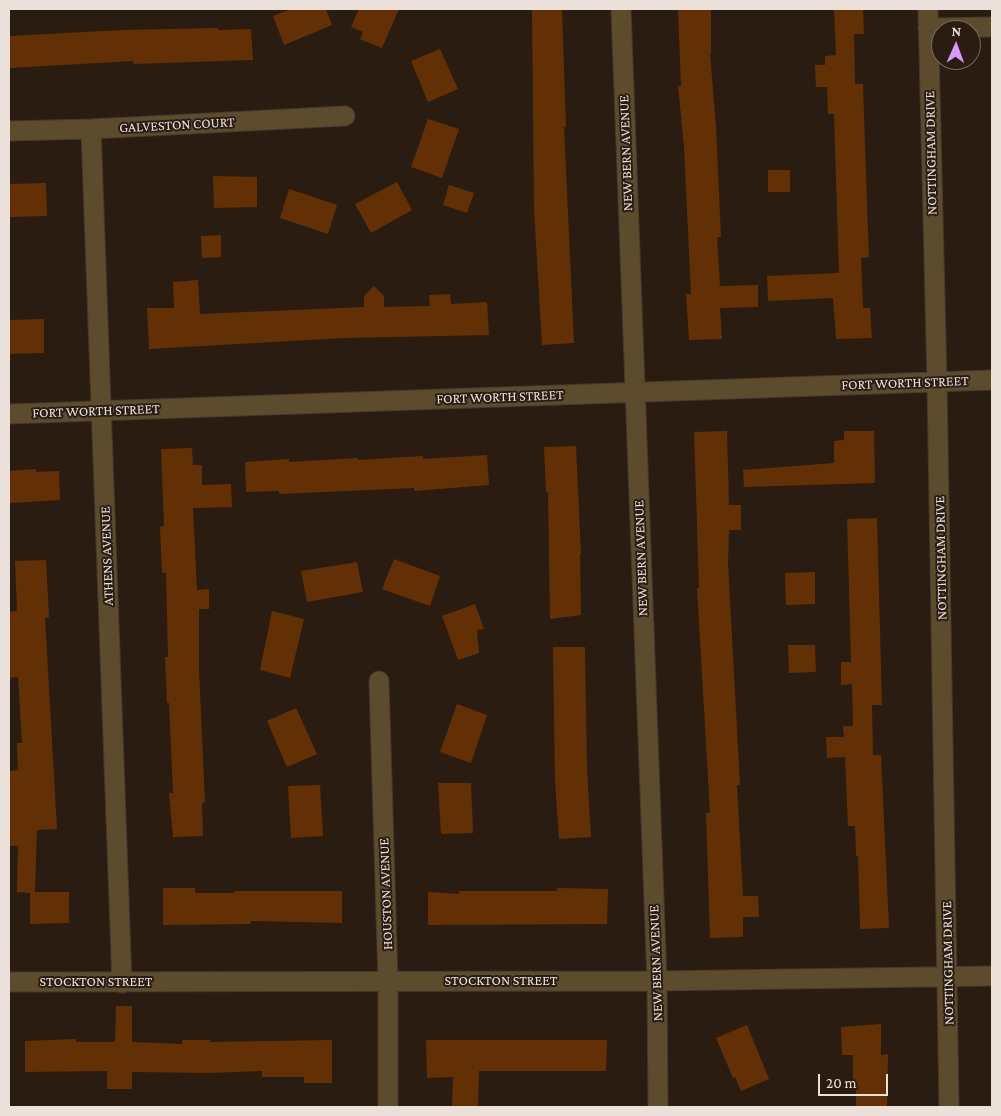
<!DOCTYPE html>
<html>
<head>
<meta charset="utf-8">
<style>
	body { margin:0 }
	#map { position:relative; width:1001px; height:1116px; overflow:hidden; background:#2b1c12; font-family:"Crimson Pro",serif }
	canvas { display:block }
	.frame { position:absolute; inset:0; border:10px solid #ebe1da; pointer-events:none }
	.north { position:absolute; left:931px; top:20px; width:50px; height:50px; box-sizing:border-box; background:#2b1c12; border:1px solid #786b62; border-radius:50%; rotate:2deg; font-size:14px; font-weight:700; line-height:20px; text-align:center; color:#ebe1da }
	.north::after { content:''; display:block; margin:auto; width:18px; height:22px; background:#d99af7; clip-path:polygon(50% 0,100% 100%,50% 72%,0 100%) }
	.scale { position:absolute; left:818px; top:1074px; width:70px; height:22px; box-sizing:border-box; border:2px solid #ebe1da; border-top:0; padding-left:6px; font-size:15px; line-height:18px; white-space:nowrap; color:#ebe1da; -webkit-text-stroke:4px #2b1c12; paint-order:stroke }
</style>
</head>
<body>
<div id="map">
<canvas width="1001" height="1116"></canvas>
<div class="frame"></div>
<div class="north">N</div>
<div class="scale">20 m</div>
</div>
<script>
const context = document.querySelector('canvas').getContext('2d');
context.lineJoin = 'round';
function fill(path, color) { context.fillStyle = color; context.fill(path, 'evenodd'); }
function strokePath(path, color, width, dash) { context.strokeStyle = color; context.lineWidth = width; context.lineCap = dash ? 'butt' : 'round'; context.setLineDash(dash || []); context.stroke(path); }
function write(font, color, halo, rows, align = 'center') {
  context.font = font + ' "Crimson Pro",serif'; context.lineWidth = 4; context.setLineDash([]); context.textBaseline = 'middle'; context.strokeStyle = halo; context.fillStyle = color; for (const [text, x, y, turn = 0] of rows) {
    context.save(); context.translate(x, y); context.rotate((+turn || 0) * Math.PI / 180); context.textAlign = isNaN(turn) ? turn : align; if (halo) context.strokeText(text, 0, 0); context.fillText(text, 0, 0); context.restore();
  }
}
fill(new Path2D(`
	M291,9h35l6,16 -48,20 -11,-29z
	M359,9h40l-17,39 -22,-9 3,-7 -12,-5z
	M532,9h30l4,118h-2l10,216 -32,2 -8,-136z
	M834,9h29l1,25h-10l1,50h8l4,121 2,52 -8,1 2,50h7l2,30 -36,1 -3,-41 -65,3 -1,-25 72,-3 -5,-159h-6l-1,-27h-11l-1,-22h10v-9l11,-1z
	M678,10h33v44h-1l6,73 5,110h-4l3,49 38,-1v22l-38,1 2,31 -33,1 -3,-46h5l-7,-147 -6,-61h3z
	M218,28v2l33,-1 2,31 -120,4v-3l-124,7v-32l115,-6z
	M440,49l18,40 -30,13 -17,-41z
	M428,119l31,10 -17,49 -31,-11z
	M768,170h22v22h-22z
	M213,176l44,1v30l-43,1z
	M397,182l15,28 -41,23 -16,-29z
	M46,183l1,33 -38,1v-33z
	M449,185l25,8 -7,20 -24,-8z
	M289,189l48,16 -9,29 -48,-16z
	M221,235v22l-19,1 -1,-22z
	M198,280l2,34 164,-7v-11l10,-10 10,10v11l46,-1 -1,-11 21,-1 1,10 36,-2 2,33 -145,3 -195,11 -2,-41h27l-1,-26z
	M44,319v34l-35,1v-34z
	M727,431l2,74h12v25h-12l-1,33 12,222h-3l6,111h15l1,21h-16v20l-33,1 -4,-125h4l-13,-225h2l-5,-156z
	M844,431h30l1,52 -131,4 -1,-17 91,-7v-22l10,-1z
	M576,446l5,108h-1l1,61 -31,4 -2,-127h-2l-2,-45z
	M192,448l1,17h9v20l29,-1 1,23 -39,1 4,82 12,-1v20h-10v61l6,132 -3,1 1,33 -30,1 -4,-44h4l-4,-90h-2l-2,-46h3l-2,-84h-4l-2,-46 4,-1 -3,-77z
	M487,455l2,30 -75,6v-3l-135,6v-3l-33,1 -1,-30 44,-3v3l69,-4v2l65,-4v3z
	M36,469v3l23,-1 1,29 -50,3 -1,-32z
	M877,518l5,187h-10l1,50h8l8,173 -29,1 -2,-73h-2l-1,-30h-7l-3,-69 -18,1 -1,-21h18l-1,-11h10l-1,-42 -11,1v-23h10l-4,-143z
	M394,559l46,17 -10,30 -48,-17z
	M46,560l3,57 -4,1 12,211 -20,1 -2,62h34v31l-39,1v-31l-13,-1 1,-46h-9v-75l9,-1 -1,-27h5l-4,-66 -9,1v-66l8,-1 -2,-50z
	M357,562l6,30 -56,10 -6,-31z
	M815,572v32l-29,1 -1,-32z
	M475,604l9,25 -7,1 2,23 -21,7 -16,-44z
	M272,611l32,8 -14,59 -30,-8z
	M788,645h27l1,27 -27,1z
	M553,647h32l2,122 4,68 -32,2 -4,-57z
	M457,704l30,11 -16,48 -31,-11z
	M296,708l21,46 -30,13 -20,-46z
	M438,783h33l2,50 -32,1z
	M320,785l3,51 -32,2 -3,-52z
	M163,888h32v5h39v-2h108v32l-91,-2v3l-88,1z
	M557,888l51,1 -1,35 -179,1v-33l31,2v-3h98z
	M116,1006h16v36l50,2v-4h28v2l122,-2v43h-28v-6h-42v-6l-52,2 -78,-1v17h-25v-18l-82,1v-31l51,-2v3h39z
	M881,1024v31l7,-1 -1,53h-31v-24h-3v-28h-11l-1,-28z
	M747,1025l22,54 -28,12 -6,-14 -2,1 -17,-40z
	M426,1040h181l-1,31h-127l-1,36h-26l1,-30 -26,1z`), '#633006');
const minor = new Path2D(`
	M621,9l36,972 1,126
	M928,9l9,373 12,725
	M928,28l64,-1
	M91,129l31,854
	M9,131l82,-2 254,-13
	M9,414l983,-34
	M379,681l9,300v126
	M9,982l648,-1 335,-5`);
strokePath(minor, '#46382e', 21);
strokePath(minor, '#5d4b2e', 19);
write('14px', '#ebe1da', '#2b1c12', [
	["GALVESTON COURT",177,125,-3],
	["NEW BERN AVENUE",626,153,-92],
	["NOTTINGHAM DRIVE",931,153,-91],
	["FORT WORTH STREET",905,383,-2],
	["FORT WORTH STREET",500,397,-2],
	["FORT WORTH STREET",96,411,-2],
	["ATHENS AVENUE",107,556,-92],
	["NEW BERN AVENUE",641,558,-92],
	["NOTTINGHAM DRIVE",941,558,-91],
	["HOUSTON AVENUE",386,894,-92],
	["NEW BERN AVENUE",656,963,-92],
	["NOTTINGHAM DRIVE",948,963,-91],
	["STOCKTON STREET",501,981],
	["STOCKTON STREET",96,982]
]);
</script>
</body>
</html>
